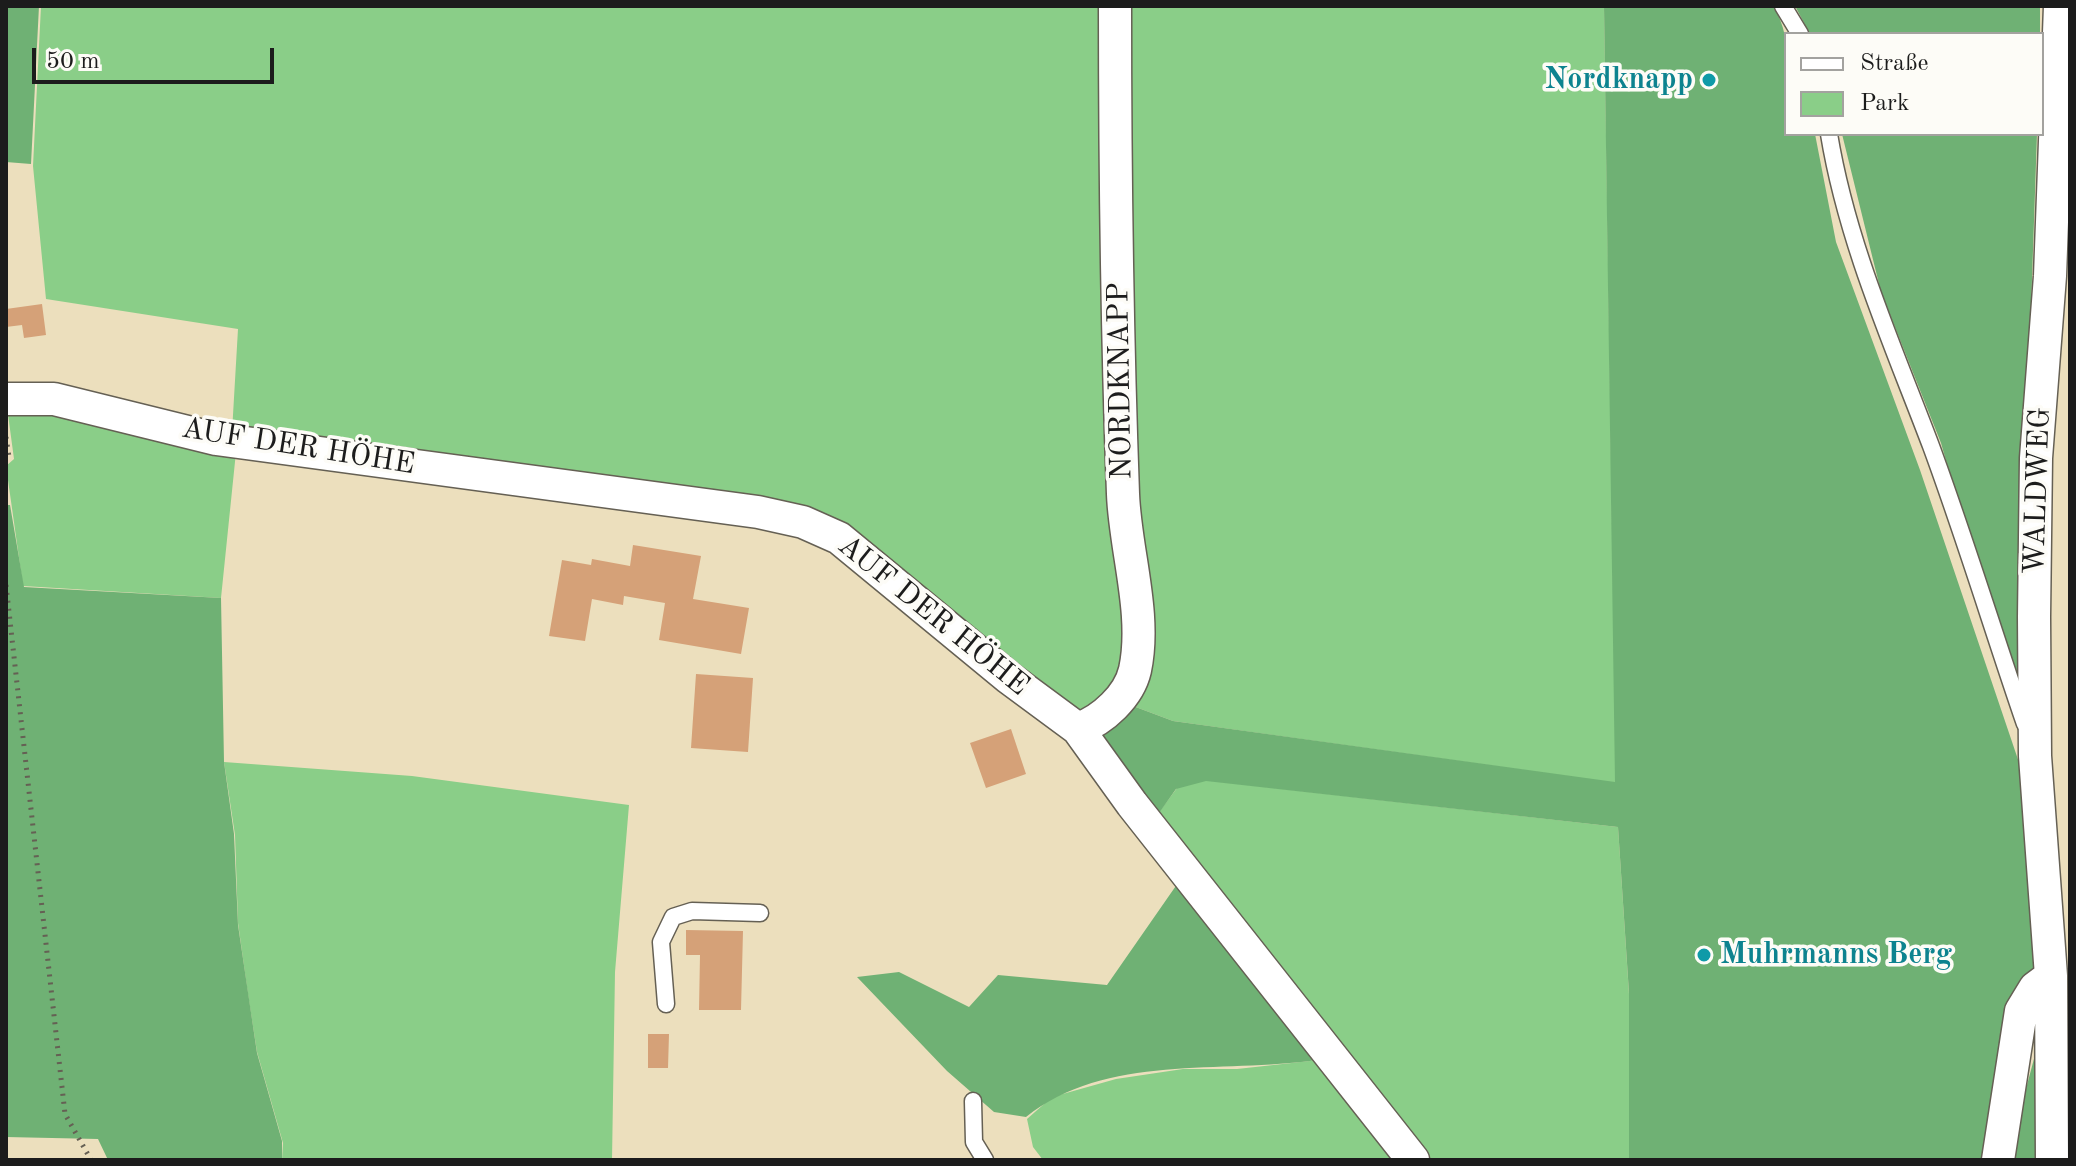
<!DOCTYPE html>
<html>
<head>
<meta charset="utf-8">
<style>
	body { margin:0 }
	#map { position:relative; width:2076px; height:1166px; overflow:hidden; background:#ecdfbd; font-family:"Old Standard TT",serif }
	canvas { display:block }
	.frame { position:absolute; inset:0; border:8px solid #1c1c1c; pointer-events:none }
	.legend { position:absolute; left:1784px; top:32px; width:260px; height:104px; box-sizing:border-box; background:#fdfcf7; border:2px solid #a3a29f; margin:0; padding:10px 14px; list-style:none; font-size:24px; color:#1c1c1c }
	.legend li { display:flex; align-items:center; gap:16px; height:40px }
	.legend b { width:40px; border:2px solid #a3a29f }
	.scale { position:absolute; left:32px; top:48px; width:242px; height:36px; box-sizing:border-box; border:4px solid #1c1c1c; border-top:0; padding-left:10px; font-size:24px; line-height:28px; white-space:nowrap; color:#1c1c1c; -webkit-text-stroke:6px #fdfcf7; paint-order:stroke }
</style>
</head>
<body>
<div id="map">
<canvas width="2076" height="1166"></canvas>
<div class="frame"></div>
<ul class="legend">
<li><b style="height:10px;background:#fff"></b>Straße</li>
<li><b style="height:22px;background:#8ace88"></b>Park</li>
</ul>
<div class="scale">50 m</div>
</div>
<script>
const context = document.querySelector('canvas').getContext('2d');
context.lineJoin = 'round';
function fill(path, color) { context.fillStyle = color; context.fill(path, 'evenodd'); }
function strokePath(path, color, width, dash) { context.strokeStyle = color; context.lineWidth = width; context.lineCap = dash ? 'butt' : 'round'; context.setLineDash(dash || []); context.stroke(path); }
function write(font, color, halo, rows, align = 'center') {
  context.font = font + ' "Old Standard TT",serif'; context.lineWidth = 7; context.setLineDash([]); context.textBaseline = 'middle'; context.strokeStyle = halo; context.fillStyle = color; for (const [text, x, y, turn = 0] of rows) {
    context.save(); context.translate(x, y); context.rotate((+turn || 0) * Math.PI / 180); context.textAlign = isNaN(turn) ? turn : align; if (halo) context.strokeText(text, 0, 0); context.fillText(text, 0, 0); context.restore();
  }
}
fill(new Path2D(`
	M41,6h1069l20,664 -51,49 -236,-188 -611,-99 6,-103 -192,-30 -13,-133z
	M1124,6h480l12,777 -443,-62 -48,-18z
	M7,407l44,1 185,44 -15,146 -198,-12 -17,-120 8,-7z
	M224,762l188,14 217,29 -14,167 -3,188h-330l1,-17 -26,-91 -9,-58 -10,-71 -3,-88z
	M1204,780l414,47 11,167v166h-203l-275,-337 26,-35z
	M1319,1060l78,100h-354l-10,-13 -6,-28 25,-22 64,-18 67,-10h54z`), '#8ace88');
fill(new Path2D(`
	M6,6h33l-8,158 -25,-2z
	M1604,6h169c23,35 13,87 13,128h29l21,108 84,228 109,322 8,187 -47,181h-361v-167l-11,-166 -412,-46 -30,8 -24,34 -61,-81 34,-39 48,18 442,61z
	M1795,6h245v28h-230z
	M1842,134h195l-16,464v98l-51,-151 -29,-102 -60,-151z
	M6,505h4l14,82 197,11 3,164 10,72 4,91 19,128 25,88v19h-174l-10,-21 -92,-2z
	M1180,880l137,180c-96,14 -211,-7 -291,57l-32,-5 -47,-41 -90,-94 42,-5 70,35 29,-32 109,10z
	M2047,1010l-6,150h-34z`), '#6fb174');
fill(new Path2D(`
	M42,304l4,31 -22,3 -2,-13 -16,2v-18z
	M633,545l68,11 -8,43 56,9 -8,46 -82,-14 6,-37 -41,-7 -1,9 -31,-6 -7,42 -36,-5 13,-76 29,5 1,-6 38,7z
	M696,674l57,4 -5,74 -57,-4z
	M1011,729l15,45 -40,14 -16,-45z
	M686,930l57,1 -2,79h-42l1,-55h-14z
	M648,1034h21l-1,34h-20z`), '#d5a178');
const lane = new Path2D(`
	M1783,6l17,28
	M1829,134c18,109 63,209 102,312 34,92 62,185 94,278
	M666,1004l-5,-62 12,-25 19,-6 68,2
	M973,1101l1,41 11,18`);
const street = new Path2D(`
	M6,399h48l162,40 542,73 45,10 36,16 170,140 69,51 54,75 281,356
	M1078,729c25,-9 51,-33 57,-59 12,-56 -10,-120 -12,-176 -6,-163 -8,-326 -8,-488
	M1998,1160l23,-149 14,-23 16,-12
	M2052,1160l-1,-184 -16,-220 -1,-139 2,-159 14,-182 10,-270`);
strokePath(lane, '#656054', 19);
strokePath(street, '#656054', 35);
strokePath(new Path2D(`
	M6,437l3,20 -3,3
	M6,585l59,529 26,46`), '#656054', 5, [2, 6]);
strokePath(lane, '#fff', 16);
strokePath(street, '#fff', 32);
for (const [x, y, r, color] of [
	[1709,80,8,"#0f9aa8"],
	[1704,955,8,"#0f9aa8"]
]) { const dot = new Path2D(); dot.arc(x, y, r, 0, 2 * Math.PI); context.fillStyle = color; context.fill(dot); strokePath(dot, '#fdfcf7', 3); }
write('bold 30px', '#0d838f', '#fdfcf7', [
	["Nordknapp",1693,80],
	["Muhrmanns Berg",1720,955,"left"]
], 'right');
write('30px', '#1c1c1c', '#fdfcf7', [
	["NORDKNAPP",1121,381,-91],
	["AUF DER HÖHE",298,447,9],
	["WALDWEG",2038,491,-88],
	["AUF DER HÖHE",933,616,39]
]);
</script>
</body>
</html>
